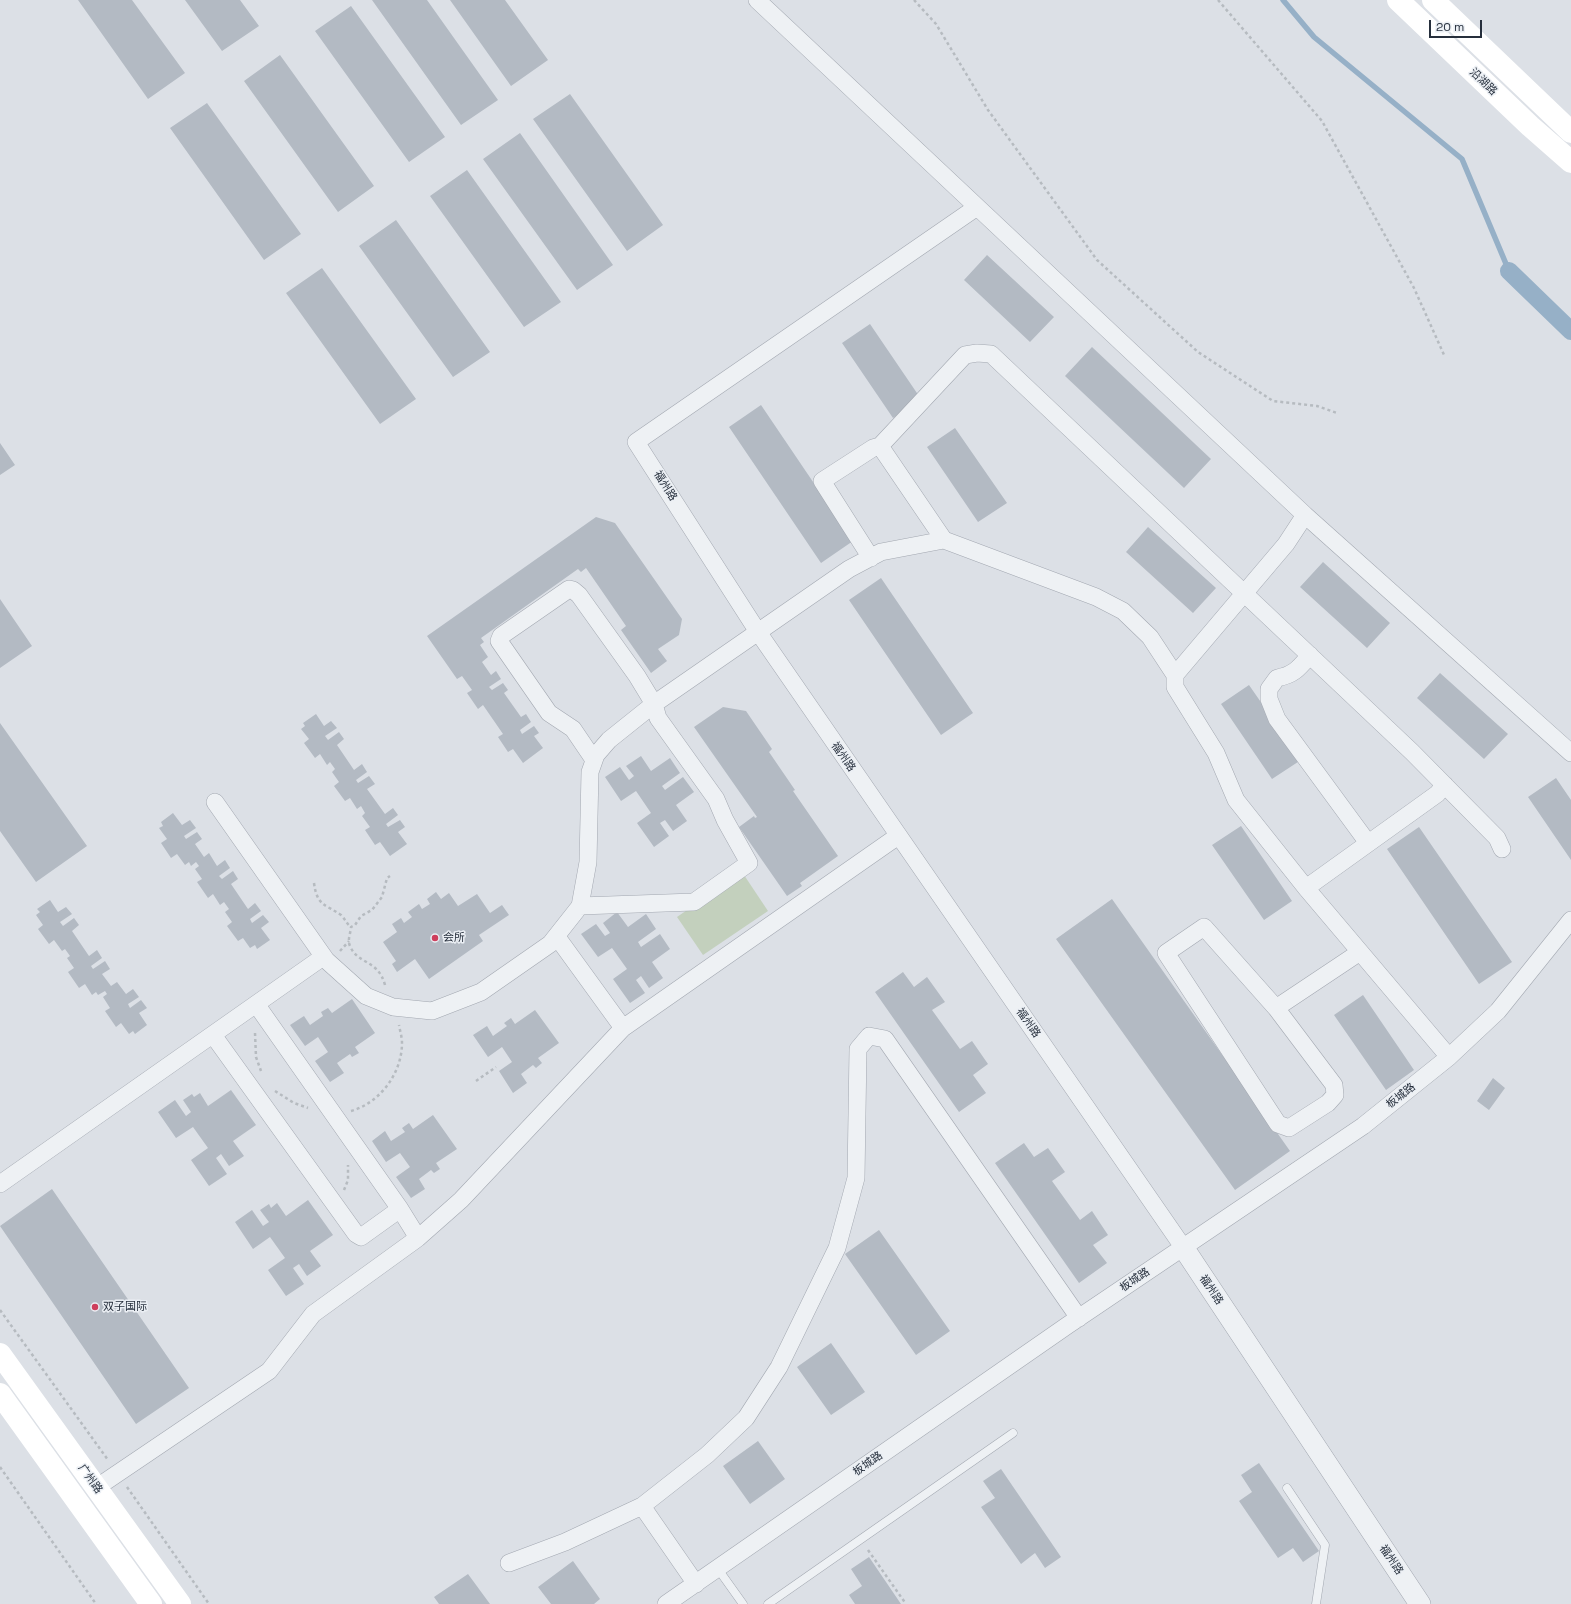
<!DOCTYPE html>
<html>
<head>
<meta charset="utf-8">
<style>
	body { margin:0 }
	#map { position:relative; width:1571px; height:1604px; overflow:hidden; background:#dce0e6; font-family:"Space Grotesk",sans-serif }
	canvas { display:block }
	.scale { position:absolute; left:1429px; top:20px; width:53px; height:18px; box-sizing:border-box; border:2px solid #262f3c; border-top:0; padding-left:5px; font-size:12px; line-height:14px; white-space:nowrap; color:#262f3c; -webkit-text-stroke:3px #ebeff4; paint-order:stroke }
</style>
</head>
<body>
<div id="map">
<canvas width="1571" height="1604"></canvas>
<div class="scale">20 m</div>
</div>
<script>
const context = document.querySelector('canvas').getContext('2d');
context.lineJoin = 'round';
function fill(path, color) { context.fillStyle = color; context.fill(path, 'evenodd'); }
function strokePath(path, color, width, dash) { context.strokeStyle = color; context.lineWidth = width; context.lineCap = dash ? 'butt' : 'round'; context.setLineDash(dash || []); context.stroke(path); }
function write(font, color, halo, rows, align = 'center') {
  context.font = font + ' "Space Grotesk","Noto Sans SC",sans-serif'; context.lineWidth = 3; context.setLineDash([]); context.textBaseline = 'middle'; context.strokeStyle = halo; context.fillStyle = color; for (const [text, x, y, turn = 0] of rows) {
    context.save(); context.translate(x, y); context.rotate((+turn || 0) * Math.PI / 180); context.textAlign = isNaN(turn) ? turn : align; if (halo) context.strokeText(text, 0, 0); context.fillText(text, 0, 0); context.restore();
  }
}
fill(new Path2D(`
	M742,872l26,39 -65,44 -26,-38z`), '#c3d0bd');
strokePath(new Path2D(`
	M1283,0l31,37 148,122 47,112`), '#96b0c7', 5.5);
strokePath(new Path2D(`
	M1509,271l62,60`), '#96b0c7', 18);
fill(new Path2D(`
	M78,0h54l53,73 -37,26z
	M185,0h55l19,26 -37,25z
	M372,0h55l71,100 -37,25z
	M450,0h55l43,60 -37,26z
	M351,6l94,131 -36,25 -94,-131z
	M280,55l94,131 -36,26 -94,-131z
	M570,94l93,131 -36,26 -94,-132z
	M207,103l94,131 -37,26 -94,-132z
	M520,133l93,132 -36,25 -94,-131z
	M467,170l94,132 -37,25 -94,-131z
	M396,220l94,132 -37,25 -94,-131z
	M987,255l67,62 -24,25 -66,-62z
	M322,268l94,131 -36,25 -94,-131z
	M870,324l51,75 -28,19 -51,-75z
	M1092,347l119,112 -27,29 -119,-112z
	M761,405l92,136 -32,22 -92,-136z
	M955,428l52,75 -29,19 -51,-75z
	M0,443l15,22 -15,10z
	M596,517l19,6 67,96 -3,16 -21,14 9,12 -16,12 -30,-43 5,-4 -40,-58 -5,4 -3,-3 -97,69 3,4 -4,3 8,12 -6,5 9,13 5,-4 5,8 -12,8 3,3 11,-7 5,7 -4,3 17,24 5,-3 5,8 -11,8 2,4 12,-8 5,7 -5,3 9,12 -20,15 -10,-14 -5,3 -10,-15 5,-3 -20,-29 -5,4 -11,-16 5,-3 -10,-14 -5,3 -30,-43z
	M1148,527l68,61 -23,25 -67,-61z
	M1323,562l67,61 -23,25 -67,-61z
	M881,578l92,135 -32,22 -92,-135z
	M0,599l32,47 -32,22z
	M1440,673l68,61 -24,25 -67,-61z
	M1249,685l52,75 -29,19 -51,-75z
	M723,707l23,4 26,38 -3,3 26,38 -2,1 45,65 -38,27 2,3 -15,10 -48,-69 15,-11 1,2 2,-1 -63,-90z
	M316,714l8,12 7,-5 6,7 -12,8 3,4 11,-8 5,7 -7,6 17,25 8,-6 5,8 -11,8 2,3 11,-7 6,8 -8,5 18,25 8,-6 5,7 -12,9 2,3 12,-7 5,7 -7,5 9,12 -17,12 -10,-14 -5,3 -10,-15 5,-3 -8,-11 3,-3 -4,-7 -4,3 -7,-11 -5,3 -11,-15 5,-4 -7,-10 3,-3 -5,-7 -3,3 -7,-11 -5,4 -11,-15 5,-4 -8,-10 4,-3 -2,-3z
	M0,723l87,123 -51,36 -36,-51z
	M641,756l10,15 19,-13 10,15 -18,13 3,4 18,-13 11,15 -18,13 11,16 -14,10 -8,-11 -5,3 9,13 -15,11 -17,-24 14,-10 -15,-22 -15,10 -16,-24 15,-10 9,13 5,-4 -8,-10z
	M1556,778l15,22v60l-43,-63z
	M173,813l9,12 8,-5 6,8 -12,8 2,3 11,-7 5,7 -7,5 9,13 5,-4 8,13 8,-6 5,8 -11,8 3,3 11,-8 5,8 -7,5 17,25 7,-6 6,8 -11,8 2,4 11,-8 6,7 -8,6 9,12 -13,9 -2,-4 -5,3 -7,-10 -5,3 -11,-15 5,-4 -7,-10 4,-3 -5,-7 -4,3 -7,-11 -5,4 -11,-16 5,-3 -7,-10 4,-3 -3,-4 -5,4 -2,-4 -4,3 -8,-11 -6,4 -10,-15 6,-4 -8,-11 4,-2 -2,-4z
	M1241,826l51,75 -28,19 -52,-75z
	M1419,827l93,135 -33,22 -92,-135z
	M436,892l5,7 8,-6 9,13 19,-12 13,19 12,-8 7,10 -30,20 4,6 -54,38 -14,-20 -18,13 -5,-8 4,-3 -13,-19 14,-10 -5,-8 9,-6 3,5 8,-6 -4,-5 11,-8 3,5 8,-5 -3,-5z
	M1112,899l178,252 -55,39 -179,-251z
	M50,900l8,12 8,-5 6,7 -12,8 3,4 11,-8 5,7 -7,6 17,25 8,-6 5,8 -11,8 2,3 12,-8 5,8 -8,5 9,12 6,-4 9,12 7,-5 6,8 -11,7 2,4 11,-8 6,8 -8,5 8,12 -12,9 -2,-3 -4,3 -8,-11 -5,4 -11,-16 5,-3 -7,-11 4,-3 -2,-3 -7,4 -2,-3 -4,3 -7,-11 -6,4 -11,-16 6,-4 -7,-10 3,-2 -5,-7 -3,2 -8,-11 -5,4 -11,-15 5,-4 -7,-10 4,-3 -3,-3z
	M617,912l11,15 18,-13 10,15 -18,13 3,5 19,-13 10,15 -18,13 11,16 -14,10 -8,-12 -5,4 9,13 -15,10 -17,-24 14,-10 -15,-21 -14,9 -17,-23 15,-10 9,12 5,-3 -7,-10z
	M903,972l11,15 13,-10 18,25 -13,8 28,39 12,-8 16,23 -15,11 13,18 -27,19 -84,-120z
	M1363,995l51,75 -28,20 -52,-75z
	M352,999l23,34 -20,14 4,6 -7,4 -2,-3 -13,9 7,10 -14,9 -15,-21 13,-9 -10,-15 -13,9 -15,-21 14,-9 6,9 13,-9 -2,-4 7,-4 4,5z
	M535,1010l24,33 -21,15 4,5 -6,5 -3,-3 -12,9 6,9 -14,10 -14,-22 13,-9 -10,-15 -14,10 -15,-22 14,-9 6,10 14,-10 -3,-3 7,-5 4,6z
	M1493,1078l12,10 -16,22 -12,-9z
	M231,1090l25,35 -23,16 11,15 -15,10 -8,-12 -5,4 11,16 -18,12 -18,-26 17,-12 -15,-21 -17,11 -18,-26 17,-12 11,16 5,-4 -8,-12 9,-6 2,3 6,-4 8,13z
	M433,1115l24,34 -21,14 4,6 -6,4 -3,-3 -12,9 6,10 -14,9 -15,-21 14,-10 -10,-14 -14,9 -14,-21 13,-10 6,10 14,-9 -3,-4 7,-5 4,6z
	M1024,1143l10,14 14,-9 17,24 -13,9 28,39 12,-9 16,24 -15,10 14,18 -28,20 -84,-120z
	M52,1189l137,199 -53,36 -136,-198z
	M308,1200l25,35 -23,16 11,15 -14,10 -8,-12 -6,4 11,16 -18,12 -18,-26 17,-12 -15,-21 -17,12 -18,-27 17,-12 11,16 6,-4 -9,-12 9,-6 2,4 6,-5 9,13z
	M879,1230l71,101 -34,24 -71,-101z
	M831,1343l34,49 -34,23 -34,-48z
	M758,1441l27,38 -35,25 -27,-38z
	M1259,1463l60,88 -16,11 -10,-14 -15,10 -39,-57 13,-9 -11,-17z
	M1001,1469l60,88 -16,11 -10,-15 -14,11 -40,-57 14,-9 -12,-17z
	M869,1557l32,47h-46l-6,-9 13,-9 -11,-17z
	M573,1561l27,38 -6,5h-43l-13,-17z
	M468,1574l22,30h-51l-5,-7z`), '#b3bac3');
const service = new Path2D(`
	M1287,1488l38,57 -9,59
	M718,1569l25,35
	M768,1604l245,-171`);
const minor = new Path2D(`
	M757,0l548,515 266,238
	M977,207l-341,235 122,190 425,615
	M944,540l-64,-94 85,-91 12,-2 14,1 421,398 85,86 5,11
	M871,558l-49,-77 51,-33 7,-2
	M1310,655c-11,13 -16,20 -33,23l-8,11v10l8,20 91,124
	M1175,675v12l41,66 20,47 70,88 143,169
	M215,802l111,158 40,36 27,11 39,4 49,-19 69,-48 30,-38 8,-44 2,-90 6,-17 13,-15 45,-36 195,-135 32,-17 63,-12 152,57 27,14 27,26 25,38 111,-131 19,-29
	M1306,888l131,-94 8,-9
	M580,906l114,-4 55,-39 -24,-43 -9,-21 -58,-81 -4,-14 -17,-28 -58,-81 -6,-5 -4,-1 -68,47 -2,5 50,72 24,16 21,31
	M1276,1008l58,77 1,10 -7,8 -39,25 -11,-4 -112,-171 38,-26 72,81 84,-56
	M623,1028l275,-192
	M213,1035l143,199 5,3 39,-28 -144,-205
	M0,1184l323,-227
	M400,1209l18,29
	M96,1488l173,-117 44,-57 105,-76 43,-38 162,-172 -66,-91
	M642,1506l54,78
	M509,1563l56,-21 77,-36 65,-51 39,-37 33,-51 58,-119 19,-70 2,-129 11,-13 16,3 194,279
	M666,1604l402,-279 295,-199 86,-69 49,-46 73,-91`);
const tertiary = new Path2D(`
	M1183,1247l237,357`);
strokePath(service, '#a2a7b0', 9);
strokePath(minor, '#a2a7b0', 18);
strokePath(tertiary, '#a2a7b0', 22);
strokePath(new Path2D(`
	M914,0l22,24 52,86 109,150 101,92 75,49 44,5 20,7
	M1218,0l104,121 92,167 31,69
	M314,883c3,23 11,21 27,32 4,4 5,8 10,12
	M340,951l9,-10
	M385,985c-7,-26 -27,-20 -35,-39 -3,-6 1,-14 1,-19l4,-2 6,-9 11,-6 10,-13 5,-19 3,-2
	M255,1033l1,24 5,14
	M476,1081l20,-14
	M275,1091l19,12 14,5
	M351,1111c29,-8 51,-38 51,-68 0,-6 -2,-12 -3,-18
	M344,1190l4,-10v-15
	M0,1310l108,150
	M0,1467l96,137
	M127,1487l82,117
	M868,1550l38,54`), '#b6bbc0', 2.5, [3, 3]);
strokePath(service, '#eef1f4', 8);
strokePath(minor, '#eef1f4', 17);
strokePath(tertiary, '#eef1f4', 21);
strokePath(new Path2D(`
	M1398,0l132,126 41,36
	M1433,0l138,132
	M0,1354l180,250
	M0,1394l151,210`), '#fff', 22);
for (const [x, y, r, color] of [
	[435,938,4,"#ce3e5c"],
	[95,1307,4,"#ce3e5c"]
]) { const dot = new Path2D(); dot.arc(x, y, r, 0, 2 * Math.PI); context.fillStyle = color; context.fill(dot); strokePath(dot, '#ebeff4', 1.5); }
write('11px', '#262f3c', '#ebeff4', [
	["沿湖路",1483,82,44],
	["福州路",665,486,58],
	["福州路",843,757,55],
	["福州路",1028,1023,55],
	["板城路",1401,1096,-38],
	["板城路",1135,1280,-34],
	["福州路",1211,1290,56],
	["板城路",868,1464,-35],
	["广州路",90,1479,54],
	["福州路",1391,1560,56]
]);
write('11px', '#262f3c', '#ebeff4', [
	["会所",443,938],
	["双子国际",103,1307]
], 'left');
</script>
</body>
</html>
